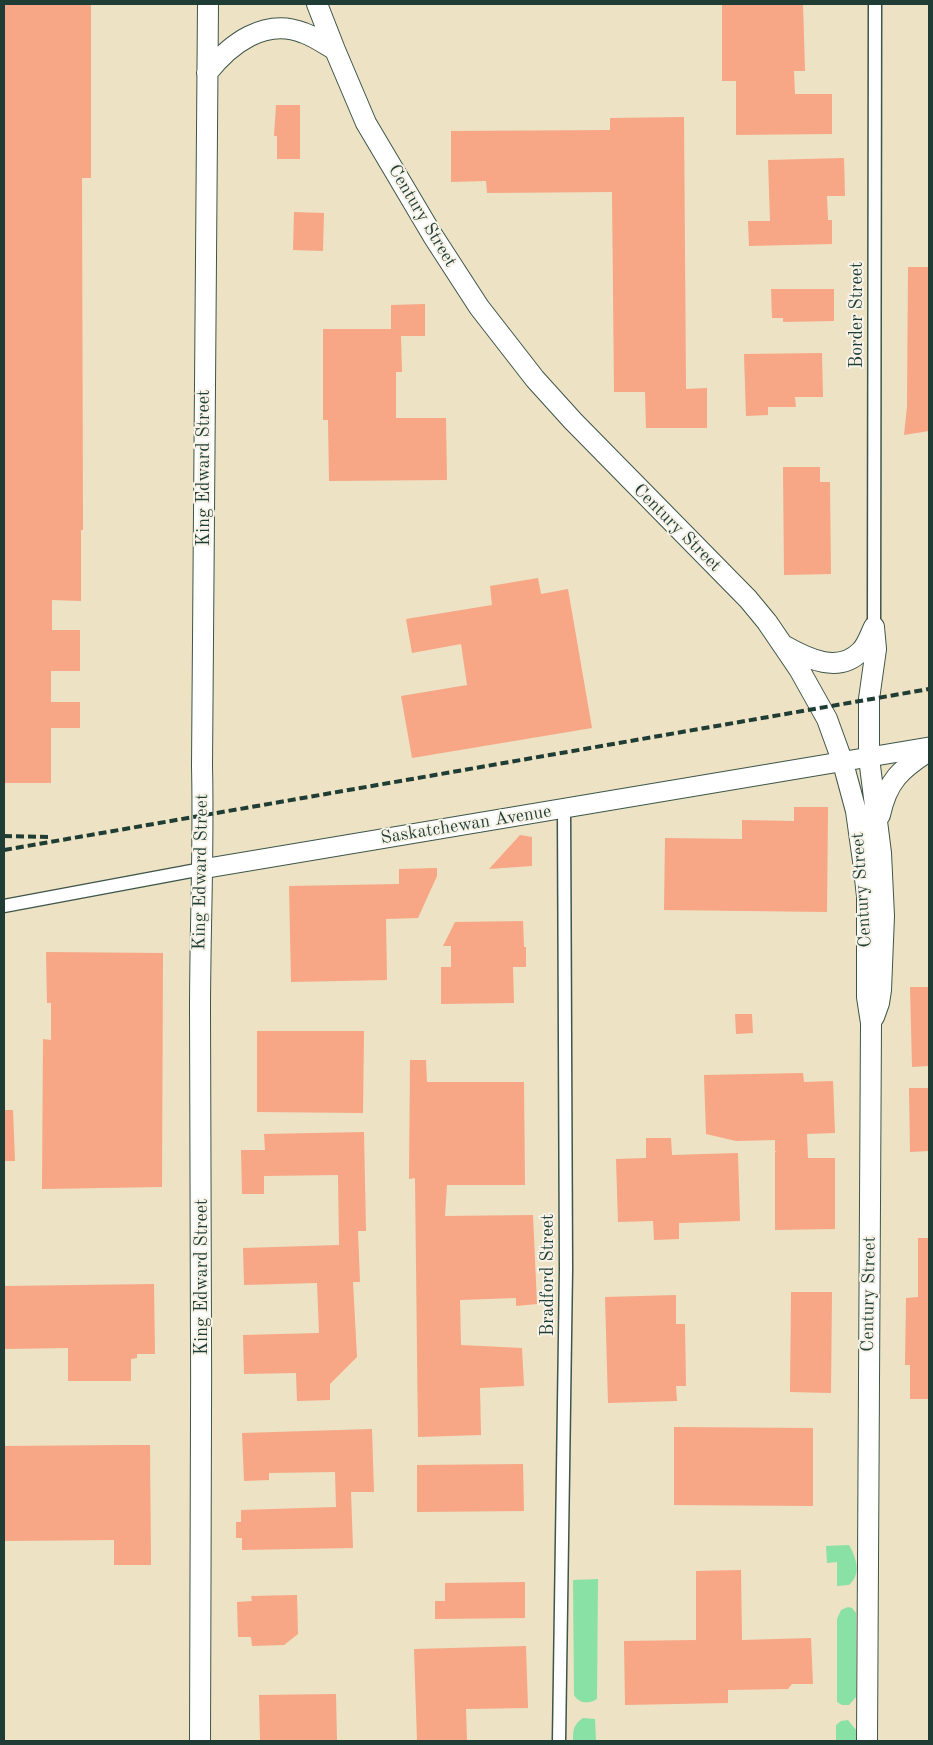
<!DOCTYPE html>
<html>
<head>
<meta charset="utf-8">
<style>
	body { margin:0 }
	#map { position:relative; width:933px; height:1745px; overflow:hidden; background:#ede2c3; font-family:"Old Standard TT",serif }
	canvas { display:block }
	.frame { position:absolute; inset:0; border:5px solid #1f3d34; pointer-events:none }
</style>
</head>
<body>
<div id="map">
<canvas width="933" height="1745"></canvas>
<div class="frame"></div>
</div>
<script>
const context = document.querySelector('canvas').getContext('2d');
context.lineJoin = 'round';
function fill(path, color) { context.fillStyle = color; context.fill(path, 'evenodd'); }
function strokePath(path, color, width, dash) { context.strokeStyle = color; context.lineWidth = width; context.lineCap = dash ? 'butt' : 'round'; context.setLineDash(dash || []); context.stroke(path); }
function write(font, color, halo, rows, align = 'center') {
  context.font = font + ' "Old Standard TT",serif'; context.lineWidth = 4; context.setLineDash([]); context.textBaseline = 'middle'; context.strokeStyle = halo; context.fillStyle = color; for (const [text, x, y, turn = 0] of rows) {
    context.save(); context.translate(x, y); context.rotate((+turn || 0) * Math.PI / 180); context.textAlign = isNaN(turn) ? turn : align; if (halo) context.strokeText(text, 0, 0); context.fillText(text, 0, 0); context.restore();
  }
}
fill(new Path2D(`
	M849,1545c7,12 13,29 0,40l-12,1v-24l-10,1 -1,-17z
	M598,1579l-1,120c-8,5 -18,5 -23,-4l-1,-115z
	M848,1607l4,1 4,5v84l-7,8h-7l-5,-3v-83l4,-9z
	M583,1718l12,1 1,22h-23c0,-11 0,-16 10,-23z
	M848,1720l8,10v11h-20v-16l5,-4z`), '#8ae1a5');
fill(new Path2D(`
	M4,4h87v174h-9l1,352h-2v71l-29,-1v30h28v41h-29v31h29v26h-29v55h-47z
	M722,4h81l2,67h-11l1,23h37v40l-96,1v-54h-14z
	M276,105h24v54h-23v-23h-3z
	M684,117l2,272 21,-1v40h-61l-1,-36h-31l-2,-200 -125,1 -1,-12 -35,1v-51l159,-1v-12z
	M844,158l1,38h-18l1,24h4v24l-83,2 -1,-25h22l-2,-61z
	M294,212l30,1 -1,38 -30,-1z
	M908,267h21v164l-25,4 3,-28z
	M771,289h63v32l-51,1v-4h-11z
	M425,304v32h-24l1,36h-6v46h50l1,62 -118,1 -1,-61h-5v-91h68v-24z
	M822,353l1,44h-28l1,10h-28v8l-22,1 -2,-62z
	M783,467h37v15h10l1,92 -47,1z
	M538,578l3,16 27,-5 24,139 -180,30 -11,-62 66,-11 -6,-41 -49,9 -6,-34 86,-14 -2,-19z
	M794,807h34l-1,105 -163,-2 1,-72 77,1v-19l52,1z
	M520,835l12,2v29l-43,3z
	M437,868v8l-19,42 -32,1 1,61 -96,2 -2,-96 110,-2v-15z
	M523,921l1,26h2v20h-13l1,36 -73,1v-37h10v-21h-8l12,-24z
	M46,952l117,1 -1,234 -120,2 1,-150 8,1v-37h-4z
	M910,987h19v79l-17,1z
	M735,1014h17l1,19 -17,1z
	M257,1031h107l-1,82 -106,-1z
	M410,1060h16l1,22h97l1,103h-78l-2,31 88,-1 4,89 -21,2v-8l-56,2 1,45 61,3 2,38 -44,2 1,47 -63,2 -3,-259 -6,1z
	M803,1073l1,9 29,-1 2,52 -28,1 1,24h27v71l-60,1v-78l2,-1h-2v-11l-39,1 -30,-7 -2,-59z
	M909,1088h20v63l-19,1z
	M4,1110h9l2,51h-11z
	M364,1132l2,99h-8l2,51h-7l4,75 -27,27v16l-33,1 -1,-28 -52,1 -1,-39 76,-2 -2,-50 -73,2 -1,-37 96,-3 -1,-70 -74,1v18h-22l-1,-44h24l-1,-16z
	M646,1138h25l1,17 66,-2 2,68 -61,2v16l-25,1 -1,-19 -35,1 -2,-63 30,-1z
	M918,1238h11v161h-19v-34h-5l1,-67 12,-1z
	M154,1284l1,70h-18v4l-6,1v22h-63v-33l-64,1v-63z
	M791,1292h41l-1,101 -41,-1z
	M676,1295v29h9l1,62h-10l1,15 -69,2 -3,-106z
	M674,1427l139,1v78l-139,-1z
	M372,1429l2,63h-23l2,56 -111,2v-12h-6v-16h5v-12l95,-3 -1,-35 -66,1v7l-25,1 -2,-48z
	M122,1445h28l1,120h-37v-25l-110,1v-95z
	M523,1464l1,47 -107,1v-47z
	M741,1570l1,70 69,-2 2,46h-21l-4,5 -60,1v13l-103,2 -1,-64 72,-1v-69z
	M525,1582v36l-90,1v-18h10v-18z
	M297,1595l1,39 -14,11 -32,1 -1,-9h-13l-1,-35 15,-1 -1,-5z
	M526,1646l2,62 -62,1 1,32h-50l-3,-92z
	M336,1694l1,47h-77l-1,-46z`), '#f7a686');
const street = new Path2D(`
	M874,627l1,-623
	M4,906l198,-37
	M559,1741l7,-472 -2,-460`);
const secondary = new Path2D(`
	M202,869l727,-122`);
const primary = new Path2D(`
	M317,4l18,46 31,73 67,113 46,71 56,72 38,42 175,178 19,23 32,47 28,50 16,44 13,48 7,50 4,35v101l4,26 -4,718
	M207,73c23,-29 58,-56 97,-40 11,4 21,11 31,17
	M874,627l2,22 -7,50v59l12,95 3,63 -3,74 -2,13 -5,14
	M785,646c23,13 54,28 76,5 6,-6 9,-16 13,-24
	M880,815c7,-34 21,-46 49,-64
	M200,1741c1,-243 2,-487 0,-730 0,-82 4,-164 2,-245l6,-762`);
strokePath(street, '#3e5649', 15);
strokePath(secondary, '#3e5649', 21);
strokePath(primary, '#3e5649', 22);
strokePath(street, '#fff', 12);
strokePath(secondary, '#fff', 19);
strokePath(primary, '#fff', 20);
strokePath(new Path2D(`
	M4,836l44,1
	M4,850l925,-161`), '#1f3d34', 4, [8, 4]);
write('18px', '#1f3d34', '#f7f3e8', [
	["Century Street",422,216,59],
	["Border Street",857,315,-90],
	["King Edward Street",204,468,-90],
	["Century Street",677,528,45],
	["Saskatchewan Avenue",466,825,-9],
	["King Edward Street",201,872,-89],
	["Century Street",862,890,-94],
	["Bradford Street",548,1275,-90],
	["King Edward Street",202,1277,-90],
	["Century Street",869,1294,-89]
]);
</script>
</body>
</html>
